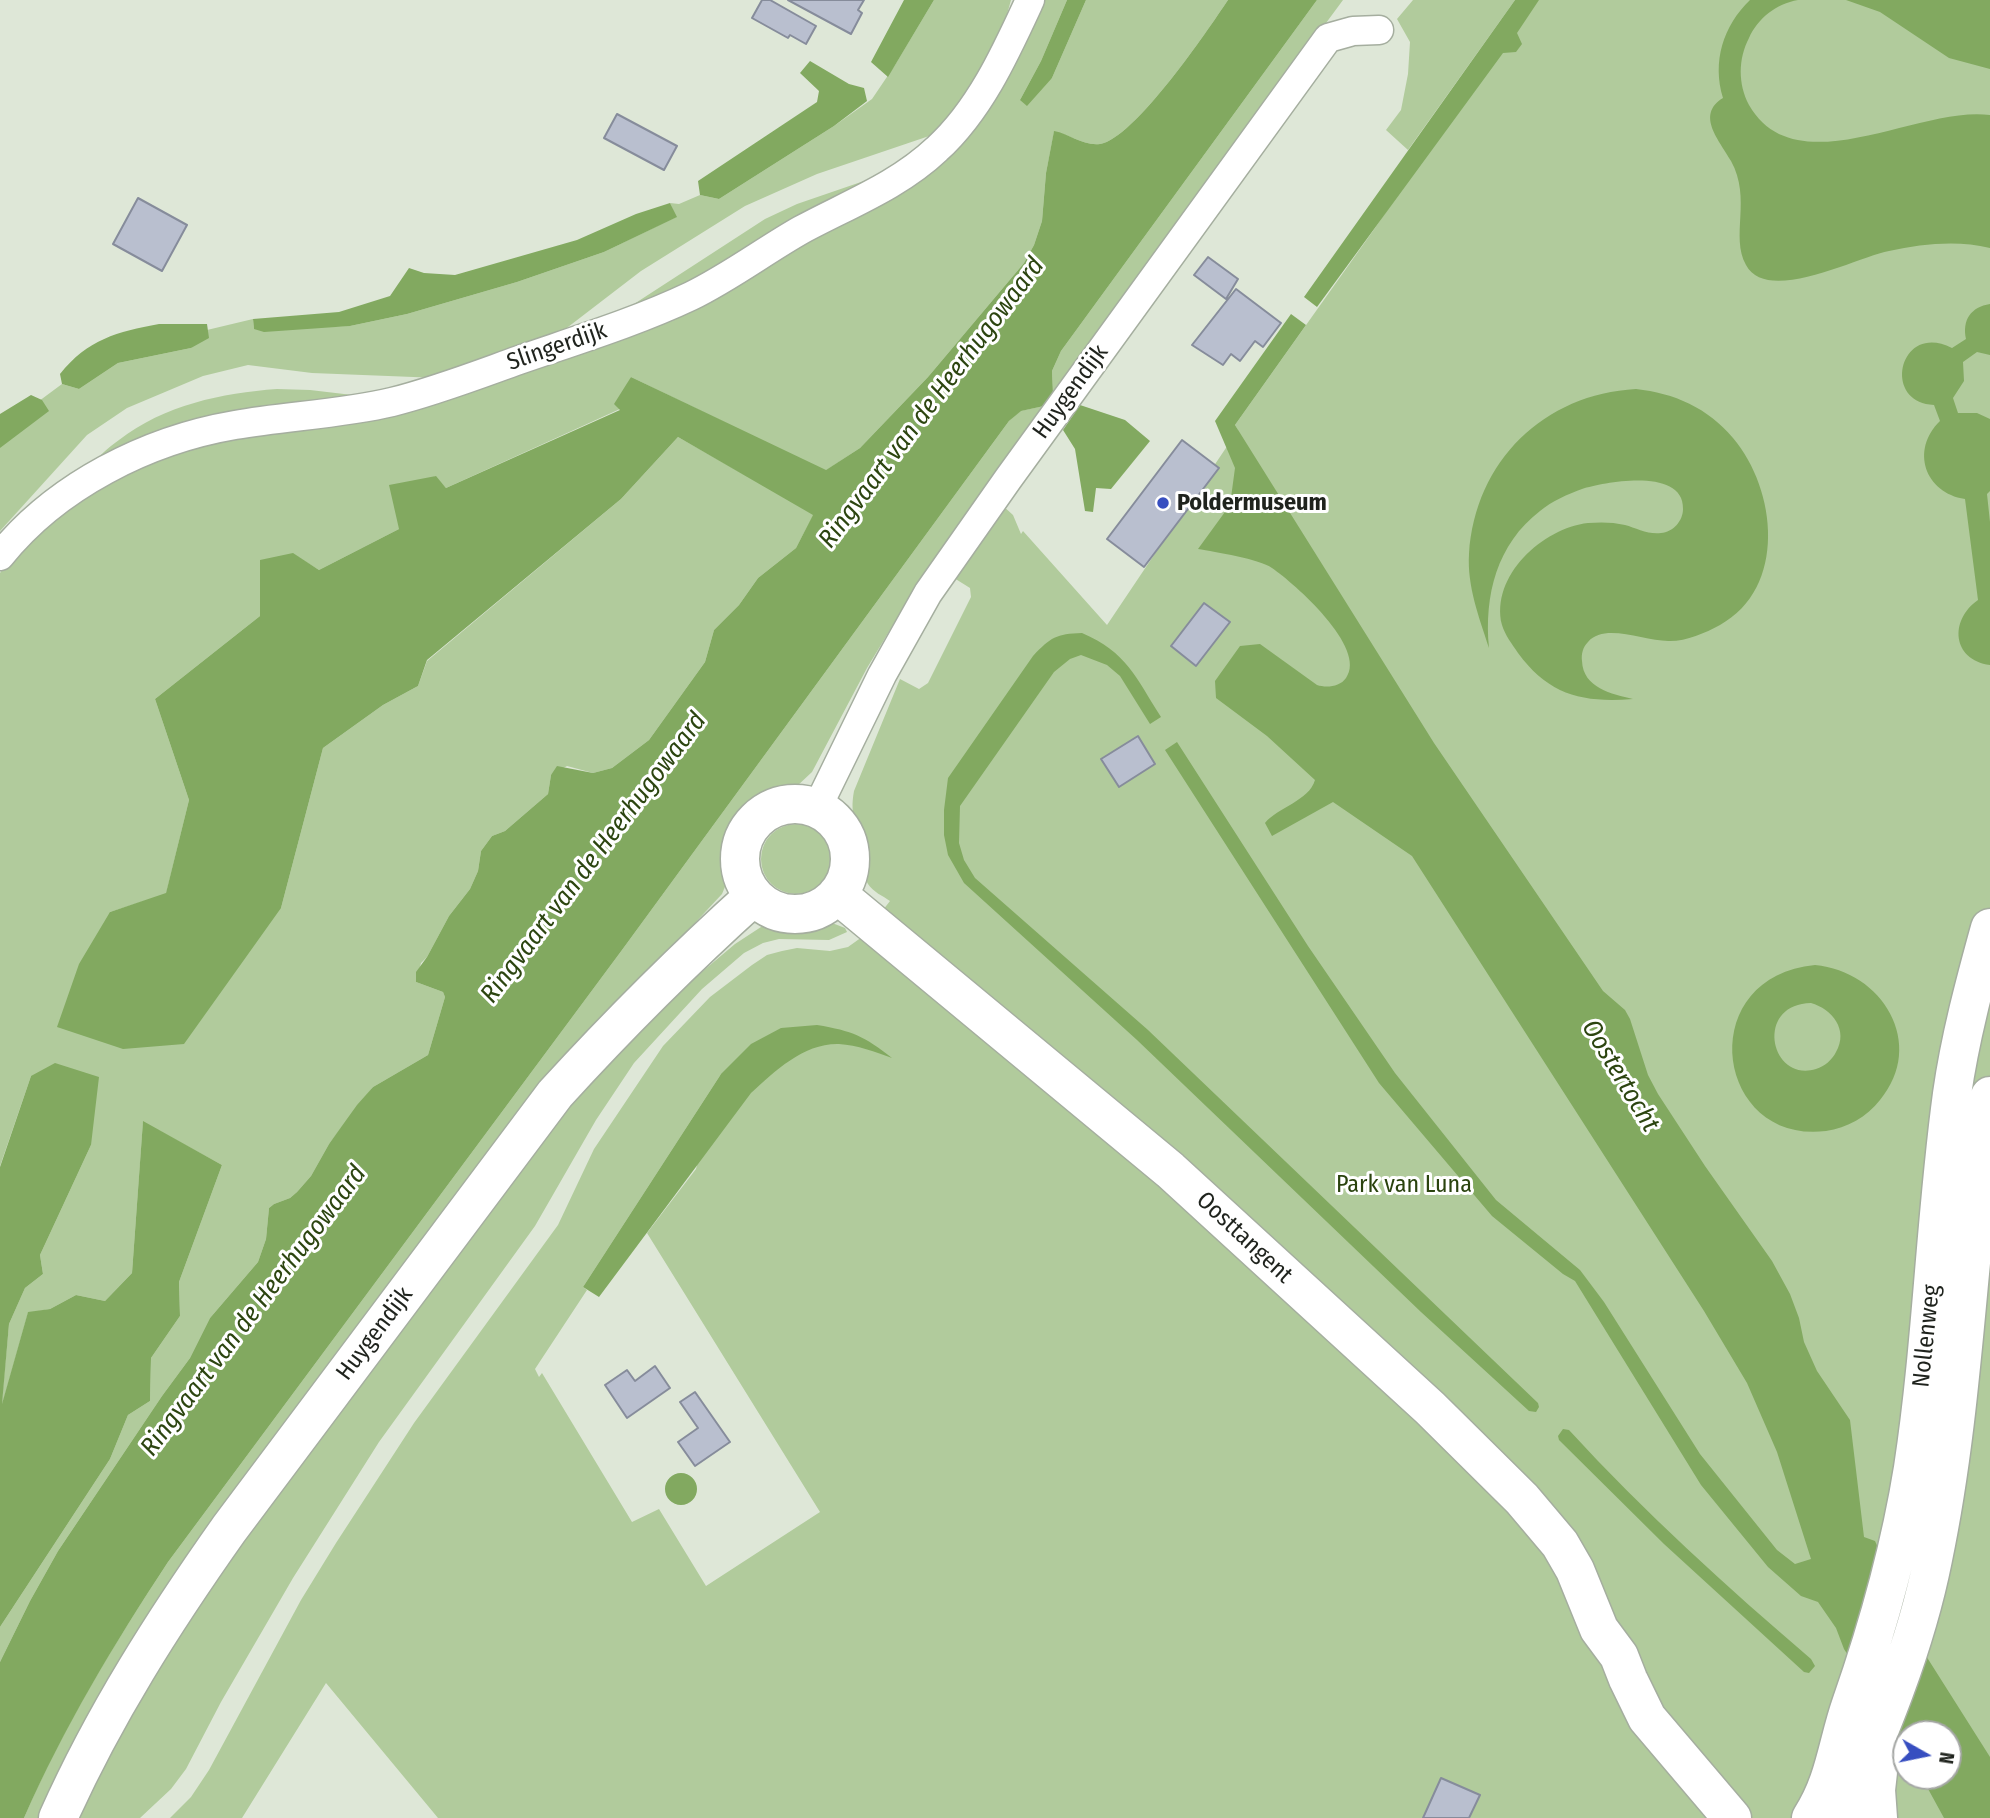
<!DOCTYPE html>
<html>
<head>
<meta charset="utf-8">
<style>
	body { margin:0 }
	#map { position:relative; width:1990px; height:1818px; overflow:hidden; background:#dee7d7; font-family:"Fira Sans Condensed",sans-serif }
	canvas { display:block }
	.north { position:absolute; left:1892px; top:1720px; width:70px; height:70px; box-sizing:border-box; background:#fff; border:2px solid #a5a7a5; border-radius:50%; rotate:99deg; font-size:19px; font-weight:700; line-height:28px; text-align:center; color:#1f231d }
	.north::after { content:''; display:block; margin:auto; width:24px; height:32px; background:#374ec0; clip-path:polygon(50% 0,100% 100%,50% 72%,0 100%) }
</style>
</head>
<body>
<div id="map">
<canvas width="1990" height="1818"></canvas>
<div class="north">N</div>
</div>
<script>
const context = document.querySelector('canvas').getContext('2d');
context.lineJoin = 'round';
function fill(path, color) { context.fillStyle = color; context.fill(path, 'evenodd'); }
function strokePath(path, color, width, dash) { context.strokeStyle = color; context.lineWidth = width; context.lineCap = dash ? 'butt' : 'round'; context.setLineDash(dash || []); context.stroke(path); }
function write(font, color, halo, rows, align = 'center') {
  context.font = font + ' "Fira Sans Condensed",sans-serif'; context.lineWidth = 6; context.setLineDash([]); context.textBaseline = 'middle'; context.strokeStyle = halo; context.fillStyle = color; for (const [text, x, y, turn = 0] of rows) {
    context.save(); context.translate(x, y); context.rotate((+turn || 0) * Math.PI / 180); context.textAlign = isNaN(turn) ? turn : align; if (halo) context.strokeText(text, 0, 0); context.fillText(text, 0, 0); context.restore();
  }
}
fill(new Path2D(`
	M934,0h77l-7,25 -32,65 -34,43 -121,41 -72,32 -104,65 -86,66 -116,41 -127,-5 -64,-8 -45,11 -76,32 -40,27 -87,96v-101l62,-46 17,5 39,-26 73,-15 16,-18 46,-11 1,10 96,-3 57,-12 110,-32 87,-30 72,-35 -6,-14 9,1 21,-9 19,4 115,-73 38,-27 23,-34z
	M1042,0h25l-26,61 -21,39 32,-22 34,-78h142c-20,30 -94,139 -128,144 -17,2 -30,-10 -46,-12l-8,41 -4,48 -8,24 -10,18 -96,114 -68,71 -35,23 -194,-94 -11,32 -174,79 -11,-12 -36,53 -80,41 -26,-16 -33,62 -105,83 34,101 -23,94 -56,18 171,-4 42,-160 60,-43 35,-19 9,-25 194,-162 57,-62 136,77 -18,34 -38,30 -19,27 -25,25 -9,32 -56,78 -37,28 -19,5 -26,-7 -16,9 -3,19 -43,37 -13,5 -11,15 -3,20 -8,18 -21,27 -22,41 -6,6 -5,19 27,10 2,5 -17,58 -55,32 -44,57 -18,32 -14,16 -7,6 -16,6 -5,4 -3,31 -8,23 -48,56 -20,40 -28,38 -104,155 -28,50 -30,61v-35l110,-168 18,-44 22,-14 1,-43 29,-42 -1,-34 43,-117 -79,-43 -11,151 -27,28 -29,-6 -26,14 -22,4 -27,96 8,-85 16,-36 18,-14 -3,-19 51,-110 -60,-69 -31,90v-593l5,-7 69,-65 36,-22 77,-32 294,-59 94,-32 104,-41 134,-77 101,-52 18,-15z
	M1317,0h26l-290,393 -1,-22 9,-20z
	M1413,0h102l-107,150 -22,-20 15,-20 7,-36 2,-32 -13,-23z
	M1531,0h459v1818h-1552l-112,-135 -84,135h-72l21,-21 18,-27 92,-170 35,-57 78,-120 144,-198 36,-76 69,-103 47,-49 42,-32 15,-10 15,-4 15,-3 33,3 18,-4 14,-10 28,-36c-7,-5 -17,-9 -22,-17 -8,-12 -4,-25 -6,-38 -4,-24 -13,-28 -8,-55l46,-112 19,10 9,-6 43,-86 -1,-9 -16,-10 48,-73 11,10 8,19 2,-3 84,94 131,-195 -3,-5 140,-197zM721,1074l-25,95 -49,64 173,279 -114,74 -47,-77 -27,13 -90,-149 -3,4 -4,-8 52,-79 -4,-3zM1906,1734h42v42h-42z
	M896,170l-193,110 -89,37 151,-98 32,-15z
	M277,389l33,1 51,6 -275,73c11,-10 21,-21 33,-29 45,-35 103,-47 158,-51z
	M1044,406l-130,184 -47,78 -55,104 -16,15 -37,16 -19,20 -8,26 -3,28 -7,17 -99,106 -577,818h-22c39,-91 90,-174 144,-256l454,-612 387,-529 11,-10z
	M761 859a35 35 0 1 1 70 0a35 35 0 1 1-70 0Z
	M827,921l18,7 2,4 -18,8 -50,-1 -16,4 -19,10 -42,36 -68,74 -38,57 -61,106 -156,216 -86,136 -72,124 -35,67 -15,20 -31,29h-64l50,-98 59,-102 363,-495 104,-109 83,-70 26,-17 11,-4z`), '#b1cb9c');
fill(new Path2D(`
	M904,0h30l-46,77 -17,-15z
	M1067,0h19l-34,78 -25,28 -7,-6 21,-39z
	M1228,0h89l-256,351 -9,20 1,22 -9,13 -23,5 -12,10 -387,529 -454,612c-54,82 -104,165 -144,256h-24v-156l30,-61 28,-50 104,-155 28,-38 20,-40 48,-56 8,-23 3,-31 5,-4 16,-6 7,-6 14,-16 18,-32 28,-39 16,-18 55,-32 17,-58 -2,-5 -27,-10v-10l11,-15 22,-41 21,-27 8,-18 3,-20 11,-15 13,-5 43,-37 3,-19 6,-9 36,7 19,-5 37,-28 56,-78 9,-32 25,-25 19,-27 38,-30 17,-33 -135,-78 -57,62 -194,161 -9,26 -35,19 -60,43 -42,160 -97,136 -61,5 -66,-22 22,-63 31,-52 56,-19 23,-93 -34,-101 105,-83v-56l33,-7 26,17 80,-41 -10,-44 47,-9 10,12 174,-78 -6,-6 17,-27 195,93 34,-22 68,-71 96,-114 10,-18 8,-24 4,-48 8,-42c16,3 29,15 46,13 34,-5 108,-114 128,-144z
	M1515,0h24l-22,33 5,11 -6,8 -13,1 -186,254 -13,-10z
	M1750,0h48c-22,4 -40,18 -49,38 -11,21 -11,46 0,67 47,82 170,0 241,10v133c-33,-8 -68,-4 -101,3 -32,6 -122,54 -143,14 -16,-29 6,-66 -15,-104 -11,-20 -36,-46 -8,-63 -11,-36 0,-72 27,-98z
	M1846,0h144v69l-41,-11 -69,-46z
	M810,61l39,23 15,4 3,13 -33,25 -115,73 -19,-4 -2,-14 119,-79 2,-11 -19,-18z
	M670,203l7,14 -73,35 -87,30 -110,32 -57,12 -86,6 -10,-3 -1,-10 86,-7 51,-16 19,-28 15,5 31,2 122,-35 59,-26z
	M1990,304v51l-13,-3 -14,10 1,19 -11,17 5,15h19l13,6v72l-3,3 3,28v143c-38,-5 -41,-45 -12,-65l-13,-101c-40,-6 -55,-49 -25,-78l-6,-16c-53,-2 -35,-84 18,-57l14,-9c-4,-19 5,-32 24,-35z
	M1291,314l15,11 -71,100 199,318 169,248 22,19 5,9 18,56 10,19 47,72 67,95 18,33 9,24 5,24 13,29 33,49 14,117 11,4 53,118 62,98v61h-46l-23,-42h27v-42h-42v11l-62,-96 -8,-21 -18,-26 -17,-6 -33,-29 -67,-82 -126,-204 -12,-7 -71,-58 -113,-133 -214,-333 12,-8 131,204 87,127 101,127 84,70 24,32 96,152 77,96 18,14 16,-5 -34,-107 -30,-69 -43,-72 -292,-455 -79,-54 -61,34 -7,-13c13,-16 44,-22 50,-43l-48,-44 -51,-38 -1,-17 25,-35 20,-2 57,41c9,3 23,2 29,-7 22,-30 -52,-95 -74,-110 -12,-9 -57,-16 -74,-19l32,-44 5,-37 -20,-47z
	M159,324h48l2,14 -18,10 -73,15 -39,26 -17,-5 -2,-10c28,-35 57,-42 99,-50z
	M1636,389c38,4 72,19 97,49 44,52 54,150 -13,187 -15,8 -33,16 -50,16 -24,1 -65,-19 -82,1 -5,5 -7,12 -6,19 1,27 30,33 51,38 -51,4 -84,-4 -115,-46 -6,-9 -13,-18 -16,-28 -12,-49 41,-97 86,-102 12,-1 25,-1 37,2 11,3 24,10 36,8 12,-1 22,-12 22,-24 1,-42 -78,-27 -101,-20 -14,5 -30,12 -42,22 -43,33 -56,84 -51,137 -10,-31 -22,-62 -20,-94 6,-93 75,-160 167,-165z
	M31,395l11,5 7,11 -49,37v-34z
	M1080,405l45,15 25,21 -39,48 -15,-1 -3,24 -8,-1 -10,-62 -12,-19z
	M1082,633c45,19 54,45 79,84l-11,7 -30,-48 -13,-11 -26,-10 -11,4 -16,13 -94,134 -1,37 5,17 11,18 173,152 390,373 1,4 -3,5 -7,-1 -108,-99 -284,-272 -173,-157 -16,-28 -4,-20v-25l4,-32 85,-122c18,-19 23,-22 49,-23z
	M1815,965c67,6 112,79 65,135 -13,17 -33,28 -54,31 -111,14 -134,-154 -11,-166zM1811,1003c21,6 38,27 25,49 -4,8 -11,14 -20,17 -46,14 -62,-65 -5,-66z
	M817,1025c36,6 47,11 75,33 -16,-6 -35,-13 -53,-14 -35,-1 -64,27 -88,49l-152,204 -16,-10 138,-213 30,-30 30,-16z
	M55,1063l44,14 -8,68 -51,110 3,19 -18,14 -16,36 -7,80 26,-92 22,-3 26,-14 29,6 27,-28 11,-152 79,44 -43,117 1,34 -29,42 -1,43 -22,14 -18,44 -110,168v-460l31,-91z
	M1563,1429l6,1c75,82 158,157 242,229l4,7 -6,7 -5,-1 -140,-128 -105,-104 -1,-4z
	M665 1489a16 16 0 1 1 32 0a16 16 0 1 1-32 0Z`), '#82a960');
const building = new Path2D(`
	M762,0h8l46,26 -10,18 -16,-9 -2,3 -36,-20z
	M788,0h76l-6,10 4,3 -11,21z
	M617,114l60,32 -13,24 -60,-32z
	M138,198l49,27 -25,46 -49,-27z
	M1208,257l30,22 -12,20 -32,-24z
	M1236,289l45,34 -18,24 -8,-6 -15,20 -9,-7 -8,11 -31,-20z
	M1182,440l37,28 -75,99 -37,-28z
	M1204,603l26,19 -34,44 -25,-20z
	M1138,736l17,28 -36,23 -18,-28z
	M655,1366l15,22 -43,30 -22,-33 22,-15 8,11z
	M695,1392l35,50 -35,24 -17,-24 20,-14 -18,-26z
	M1441,1778l39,17 -11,23h-46z`);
fill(building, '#b9bfcf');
strokePath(building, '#868c9b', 2);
const street = new Path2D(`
	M0,556c56,-70 147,-116 235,-131 52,-9 106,-11 157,-23 44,-11 85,-27 127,-42 58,-20 117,-38 172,-64 39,-19 73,-45 110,-66 46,-25 97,-44 136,-81 43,-39 69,-97 93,-149
	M817,808l65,-133 46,-82 80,-114 320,-441 25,-7 26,-1`);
const secondary = new Path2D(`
	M740 859a55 55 0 1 1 110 0a55 55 0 1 1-110 0Z
	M837,894l333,276 260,238 92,91 38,45 15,26 24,59 20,27 9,23 19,39 85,100
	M58,1818c46,-103 106,-197 171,-289l326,-435c63,-69 129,-135 199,-198
	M1811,1818c24,-37 26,-74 40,-114 27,-77 49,-155 62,-236 19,-124 22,-250 39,-374 8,-56 23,-112 38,-166
	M1842,1818c37,-84 73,-169 91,-259 32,-153 34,-309 57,-463
	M1878,1818l-2,-28 4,-36`);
strokePath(street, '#a5ae9f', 31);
strokePath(secondary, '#a5ae9f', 41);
strokePath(street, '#fff', 28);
strokePath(secondary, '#fff', 38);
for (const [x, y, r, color] of [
	[1163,503,7,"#374ec0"]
]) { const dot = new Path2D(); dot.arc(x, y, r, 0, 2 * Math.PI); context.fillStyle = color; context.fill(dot); strokePath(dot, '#fff', 2.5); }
write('24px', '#1f231d', '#fff', [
	["Slingerdijk",557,347,-19],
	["Huygendijk",1071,392,-54],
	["Oosttangent",1244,1238,43],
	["Huygendijk",375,1334,-53],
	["Nollenweg",1927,1336,-84]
]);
write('bold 24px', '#1f231d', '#fff', [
	["Poldermuseum",1177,503]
], 'left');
write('24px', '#2a430e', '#fff', [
	["Park van Luna",1404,1185]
]);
write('italic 26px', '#2c4510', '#fff', [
	["Ringvaart van de Heerhugowaard",932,403,-53],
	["Ringvaart van de Heerhugowaard",594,858,-53],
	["Oostertocht",1620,1076,59],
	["Ringvaart van de Heerhugowaard",254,1311,-53]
]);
</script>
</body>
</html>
